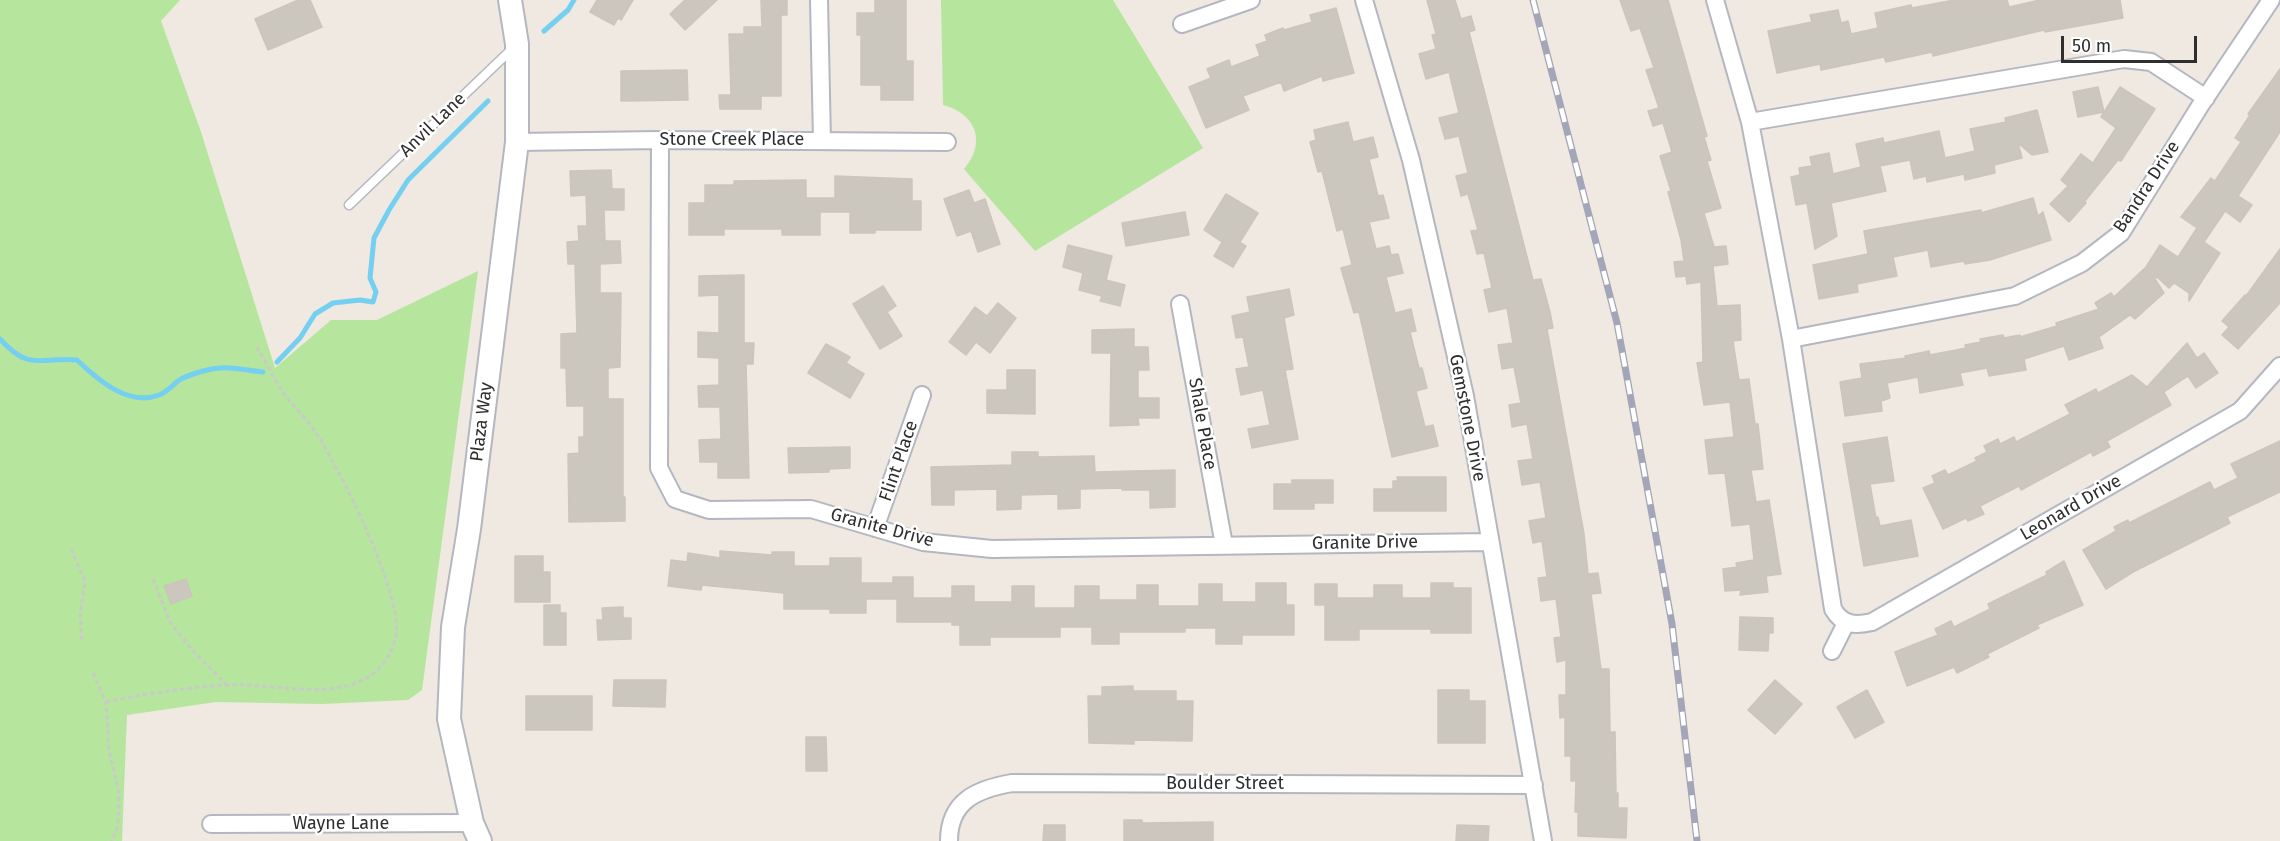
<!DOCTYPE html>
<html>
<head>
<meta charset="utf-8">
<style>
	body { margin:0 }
	#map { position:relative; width:2280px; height:841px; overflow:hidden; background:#efe9e1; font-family:"Fira Sans",sans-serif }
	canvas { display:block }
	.scale { position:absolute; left:2061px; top:36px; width:136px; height:27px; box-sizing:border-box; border:3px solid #2e2e2e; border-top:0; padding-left:8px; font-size:18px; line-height:21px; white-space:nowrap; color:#2e2e2e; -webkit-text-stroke:4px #fff; paint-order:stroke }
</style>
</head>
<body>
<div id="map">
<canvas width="2280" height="841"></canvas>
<div class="scale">50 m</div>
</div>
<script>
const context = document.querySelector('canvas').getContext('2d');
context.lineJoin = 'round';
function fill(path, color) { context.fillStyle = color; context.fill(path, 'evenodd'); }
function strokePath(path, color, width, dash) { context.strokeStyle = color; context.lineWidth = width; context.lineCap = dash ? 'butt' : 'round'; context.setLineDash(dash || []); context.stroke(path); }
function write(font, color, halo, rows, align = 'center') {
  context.font = font + ' "Fira Sans",sans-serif'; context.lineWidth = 5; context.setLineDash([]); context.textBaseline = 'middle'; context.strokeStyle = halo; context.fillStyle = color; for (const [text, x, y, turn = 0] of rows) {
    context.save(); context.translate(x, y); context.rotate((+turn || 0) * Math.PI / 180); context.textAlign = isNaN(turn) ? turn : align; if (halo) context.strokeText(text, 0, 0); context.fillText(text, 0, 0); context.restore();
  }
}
fill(new Path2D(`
	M0,0h180l-19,21 40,111 74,236 56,-48h46l101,-49 -56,419 -14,10 -86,4 -106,-2 -89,13 -5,126h-122z
	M941,0h172l90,148 -168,103 -71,-82c23,-26 12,-56 -21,-64z`), '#b6e59e');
strokePath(new Path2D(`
	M544,31l24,-21 6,-10
	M0,339c31,34 40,17 77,21 20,19 51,47 82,35 9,-3 14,-11 22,-16 6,-3 15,-6 22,-8 24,-7 37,-1 60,1
	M277,362l23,-24 15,-24 18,-11 27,-3 13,2 3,-10 -6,-14 4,-40 15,-28 19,-30 80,-79`), '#75cff0', 5);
const building = new Path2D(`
	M298,0h12l12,27 -54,23 -13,-31z
	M597,0h36l-12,20 -3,-2 -4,7 -24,-13z
	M685,0h32l-32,30 -15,-16z
	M761,0h26v15h-6v81h-20v13h-41l-1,-14h12l-2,-61h15v-7h18z
	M875,0h31v61h7v39h-32v-15h-20v-50h-4v-22h18z
	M1427,0h28l6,19 10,-3 4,14 -6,2 64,248 8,-1 9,33 3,16 -6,1 37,205 4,40 10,-1 3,20 -10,1 10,75h8l1,63h5l1,61h2v15h9l-1,30 -48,-2v-24h-3l1,-31h-5v-25h-6v-39l-5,1 -1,-23h7v-35l-9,2 -3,-24 7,-1 -5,-38 -15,2 -3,-23 9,-1 -5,-36 -9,2 -4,-22 17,-3 -6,-36 -18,3 -4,-24 15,-2 -6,-35 -15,3 -3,-22 12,-2 -7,-36 -12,2 -4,-24 15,-2 -6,-35 -18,4 -5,-22 8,-2 -8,-35 -7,1 -6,-23 7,-1 -10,-36 -7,2 -5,-20 12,-3 -9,-37 -14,3 -6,-21 20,-5 -10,-41 -23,7 -7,-25 17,-5 -4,-14 4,-1z
	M1620,0h48l39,136 -3,1 7,23 -4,1 14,47 -17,5 10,34 12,-1 2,18 -15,2 4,40 23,-1 1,35 -8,1 6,39 10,-1 6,45h3l5,45 -12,1 5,32 13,-2 12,74 -15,2 2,16 -28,3 1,-5 -16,1 -2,-22 14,-2 -1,-4 18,-3 -4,-36 -18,2 -7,-53 -16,1 -4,-34 29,-3 -4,-35 -26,3 -7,-42 6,-1 -2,-80 -14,2 -1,-8 -10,1 -2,-15 10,-1 -3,-21 -13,-48 3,-1 -11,-35 12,-4 -9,-29 -10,3 -5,-15 11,-3 -13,-38 8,-2 -14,-40 -9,3z
	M1954,0h53l2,7 31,-7h80l3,18 -78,14 -1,-2 -111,26 -1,-4 -46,10 -2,-5 -63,13 -1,-6 -43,9 -9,-42 44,-9 -2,-7 28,-5 3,13 7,-2 3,13 27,-6 -3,-15 36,-8 1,3z
	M1336,8l18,65 -31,8 -1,-5 -38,15 -3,-9 -38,14 6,14 -43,18 -17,-41 22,-9 -4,-9 22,-9 2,7 29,-11 -4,-11 11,-4 -2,-6 18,-7 1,2 28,-8 -2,-7z
	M2280,69v63l-42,64 14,9 -12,17 -15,-11 -21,31 16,11 -31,48v-8l-15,-10 -5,5 -12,-11 -2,2 9,14 -29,26 -5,-4 -31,22 4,11 -34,12 -5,-14 -40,13 2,11 -37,6 -2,-8 -27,5 3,12 -43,8 -2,-16 -31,6 3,15 -9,3 1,10 -37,5 -5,-34 22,-4 -2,-14 46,-6 -1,-2 24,-5 1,4 36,-7 -1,-3 16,-3 -1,-3 23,-4 1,3 16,-3v2l37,-11 -1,-3 43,-14 -4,-6 16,-10 3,4 32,-30 14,-22 18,12 19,-29 -16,-11 30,-39 4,3 26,-39 -6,-4 15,-23 -2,-1z
	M687,70l1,30 -67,1v-30z
	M2098,87l6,25 16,-25 35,22 -34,52 -3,-1 -33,41 1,2 -17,19 -19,-18 18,-18 -7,-6 20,-26 12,9 23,-35 -15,-11 3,-5 -26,5 -5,-25z
	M2037,110l11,42 -16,3 -14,-12 4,15 -28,7 1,8 -30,7 -1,-6 -37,8 -1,-6 -12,3 -4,-19 -30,6 6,25 -55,12 6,33 -22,13 -8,-46 -11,2 -5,-28 9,-2 -1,-7 13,-2 -2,-9 19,-4 4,21 28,-7 -5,-23 27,-6 1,5 55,-12 6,27 30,-7 -5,-22 36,-7 -1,-4z
	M1348,122l5,20 20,-5 5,20 -9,2 9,37 5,-1 6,23 -20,4 7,27 13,-3 2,9 7,-1 5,19 -17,4 9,36 16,-4 5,22 -6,1 9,36h3l5,20 -11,3 9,36 8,-2 5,21 -46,11 -33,-145 -5,1 -13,-45 11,-3 -9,-36 -6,2 -15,-60 -4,1 -8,-30 6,-2 -2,-10z
	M611,170l1,19h12v21h-20l1,31h15l1,22 -21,1v29h21l-1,74 -12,1v31h15v98h2v24l-56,1 -1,-68 11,-1v-16h5v-31h-17l-1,-38h-5v-34l16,-1 -2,-69h-7l-1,-22 12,-1 -1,-15h9l-1,-31 -15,1 -1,-25z
	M835,176l77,3v22h9v29h-46v3h-25v-21h-30v23h-38v-6h-58v6h-35v-32h16v-18h29v-4l72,-1v18h29z
	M969,190l5,13 11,-4 15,45 -22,8 -7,-21 -14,5 -13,-37z
	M1226,194l32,19 -18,29 6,4 -13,21 -19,-11 8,-14 -18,-12z
	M2033,198l5,18 5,-4 8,28 -61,20 -25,4 -1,-3 -33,6 -3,-17 -35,7 4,19 -40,8 1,8 -39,7 -6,-34 55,-11 -4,-23 117,-21v3z
	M1185,212l4,23 -63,11 -4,-23z
	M1068,245l44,11 -6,24 19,5 -5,21 -20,-5 2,-5 -23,-6 4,-17 -20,-6z
	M2280,249v54l-42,46 -16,-14 7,-8 -7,-6 23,-26 1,1z
	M744,275v68h10l-1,21h-7l3,114h-31v-16h-18l-1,-22 22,-1 -1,-32h-21l-1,-21 21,-1v-27l-21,-1v-25l21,1v-38l-20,1v-20z
	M883,286l13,20 -9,6 15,24 -22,13 -27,-45z
	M1289,289l5,26 -10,3 9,51 -8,1 13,69 -46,9 -4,-19 22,-4 -7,-35 -22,5 -5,-26 13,-2 -6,-30 -7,1 -4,-22 18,-4 -3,-15z
	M998,303l18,15 -26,35 -14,-11 -10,13 -17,-13 26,-35 12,9z
	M1134,329v18h14l1,23h-11v28h21v20h-21l1,7 -29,1 1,-73h-19v-23z
	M2187,343l10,15 7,-5 14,20 -22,15 -8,-12 -24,16 7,13 -64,36 3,6 -17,9 -2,-4 -70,38 -2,-4 -39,20 4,8 -16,7 -2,-3 -23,11 -20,-41 12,-5 -3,-7 13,-6 3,5 29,-14 -2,-3 12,-6 -3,-6 14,-7 2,5 14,-7 2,5 54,-28 -5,-9 31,-16 2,4 34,-18 15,12z
	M826,344l24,13 -4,6 18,11 -14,24 -42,-25z
	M1007,370h28v44l-48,-1v-23h20z
	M1887,437l7,44 -24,3 6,34 2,-1 2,9 31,-6 7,36 -54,10 -21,-122z
	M2280,441v51l-53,25 3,6 -97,49 -27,17 -23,-39 33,-19 -2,-4 14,-7 1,3 81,-41 4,8 24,-12 -7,-14z
	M850,447v21l-21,1v3l-40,1 -1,-25z
	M1012,452h26v5l56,-1 1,16 80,-2v37l-25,1v-18h-28v-2l-42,1v19l-22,1v-15l-37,1v14l-24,1v-21l-43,1v15h-22l-1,-38 81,-2z
	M1397,477h49v34h-72v-22h19v-8h5z
	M1292,480h41v23h-19v6h-40v-25h18z
	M720,551l52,4v-3h22v14h36v-8h31v25h32v-6h20v21h39v-12h22v16h38v-16h22v22h41v-22h24v14h38v-15h21v21h41v-22h23v18h34v-19h30v22h8v30h-52v9h-26v-16h-31v4h-66v12h-27v-17h-32v10h-70v8h-30v-20h-8v-3h-55v-23h-31v14h-36v-4h-46v-16l-82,-8 -1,5 -33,-4 3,-26 16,2 1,-9 32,5z
	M515,556h28v16h7v30h-35z
	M2064,561l19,44 -46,20 2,3 -52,26 2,3 -32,16 -3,-6 -47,19 -12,-34 43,-17 -3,-6 16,-8 3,6 36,-18 -2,-5 59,-29 -1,-3z
	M186,579l6,17 -21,8 -7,-18z
	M1431,583h22v5h18v45h-40v-4h-72v11h-34v-35h-10v-21h22v14h37v-13h28v13h29z
	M544,605h16v8h6v32h-22z
	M623,607v11h8v21l-33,1 -1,-20h6l-1,-12z
	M1740,617l33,1v15h-4l-1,18 -29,-1z
	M614,680h52l-1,27 -52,-1z
	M1775,680l27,24 -27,30 -27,-24z
	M1133,686v5h43v10h17l-1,40 -58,-1v4l-45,-1 -1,-47h14v-9z
	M1438,690h31v11h16v42h-47z
	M1867,690l17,32 -29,16 -18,-31z
	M526,696h66v34h-66z
	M806,737h20l1,34h-21z
	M1124,820h18v3l71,-1v19h-89z
	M1044,825h21v16h-22z
	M1457,825l32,1 -1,15h-32z`);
fill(building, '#cbc7bf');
strokePath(building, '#cbc5ba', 1.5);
const lane = new Path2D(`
	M349,205l163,-156`);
const street = new Path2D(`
	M819,0l3,141
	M1364,0l47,160 54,236 78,445
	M1715,0l35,122 374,-63 27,3 55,36
	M1182,24l69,-24
	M1750,122l41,217 42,270c9,16 22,17 39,13l368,-211 40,-45
	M660,140l-1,328 16,31 34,11 102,-1 112,33 69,7 498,-7
	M517,142l143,-2 287,2
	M1180,304l44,241
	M1791,339l224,-43 67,-33 39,-30 79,-127 71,-106
	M875,528l47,-133
	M1832,651l14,-28
	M211,824l261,-1
	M949,841c0,-41 29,-52 63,-58l522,2`);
const secondary = new Path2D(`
	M480,841l-8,-18 -23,-104 4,-92 16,-98 48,-387v-98l-7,-44`);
strokePath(lane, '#b4b7c1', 11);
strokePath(street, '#b4b7c1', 20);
strokePath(secondary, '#b4b7c1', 26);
strokePath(new Path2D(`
	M71,549l14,32 -5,34 2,27
	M153,579l17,43 22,28 34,34
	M93,673l13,29 3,48 10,42 -1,34 -6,15
	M106,702c40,-8 81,-15 122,-17 40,-2 83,11 122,0 25,-7 42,-26 46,-51 6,-41 -56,-165 -80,-201 -9,-14 -22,-26 -32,-39 -10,-15 -18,-32 -27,-47`), '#c9c9c9', 3, [4.5, 3]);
strokePath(lane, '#fff', 8);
strokePath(street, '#fff', 16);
strokePath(secondary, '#fff', 22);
const rail = new Path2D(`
	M1533,0l84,323 55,301 25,217`);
strokePath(rail, '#a3a6b8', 7);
strokePath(rail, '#fff', 4.5, [14]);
write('18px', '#2e2e2e', '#fff', [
	["Anvil Lane",433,125,-44],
	["Stone Creek Place",732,140],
	["Bandra Drive",2147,187,-57],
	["Gemstone Drive",1467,418,79],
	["Plaza Way",482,422,-83],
	["Shale Place",1202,424,80],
	["Flint Place",899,461,-71],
	["Leonard Drive",2071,508,-30],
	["Granite Drive",882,528,15],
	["Granite Drive",1365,543,-1],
	["Boulder Street",1225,784],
	["Wayne Lane",341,824]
]);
</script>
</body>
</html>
